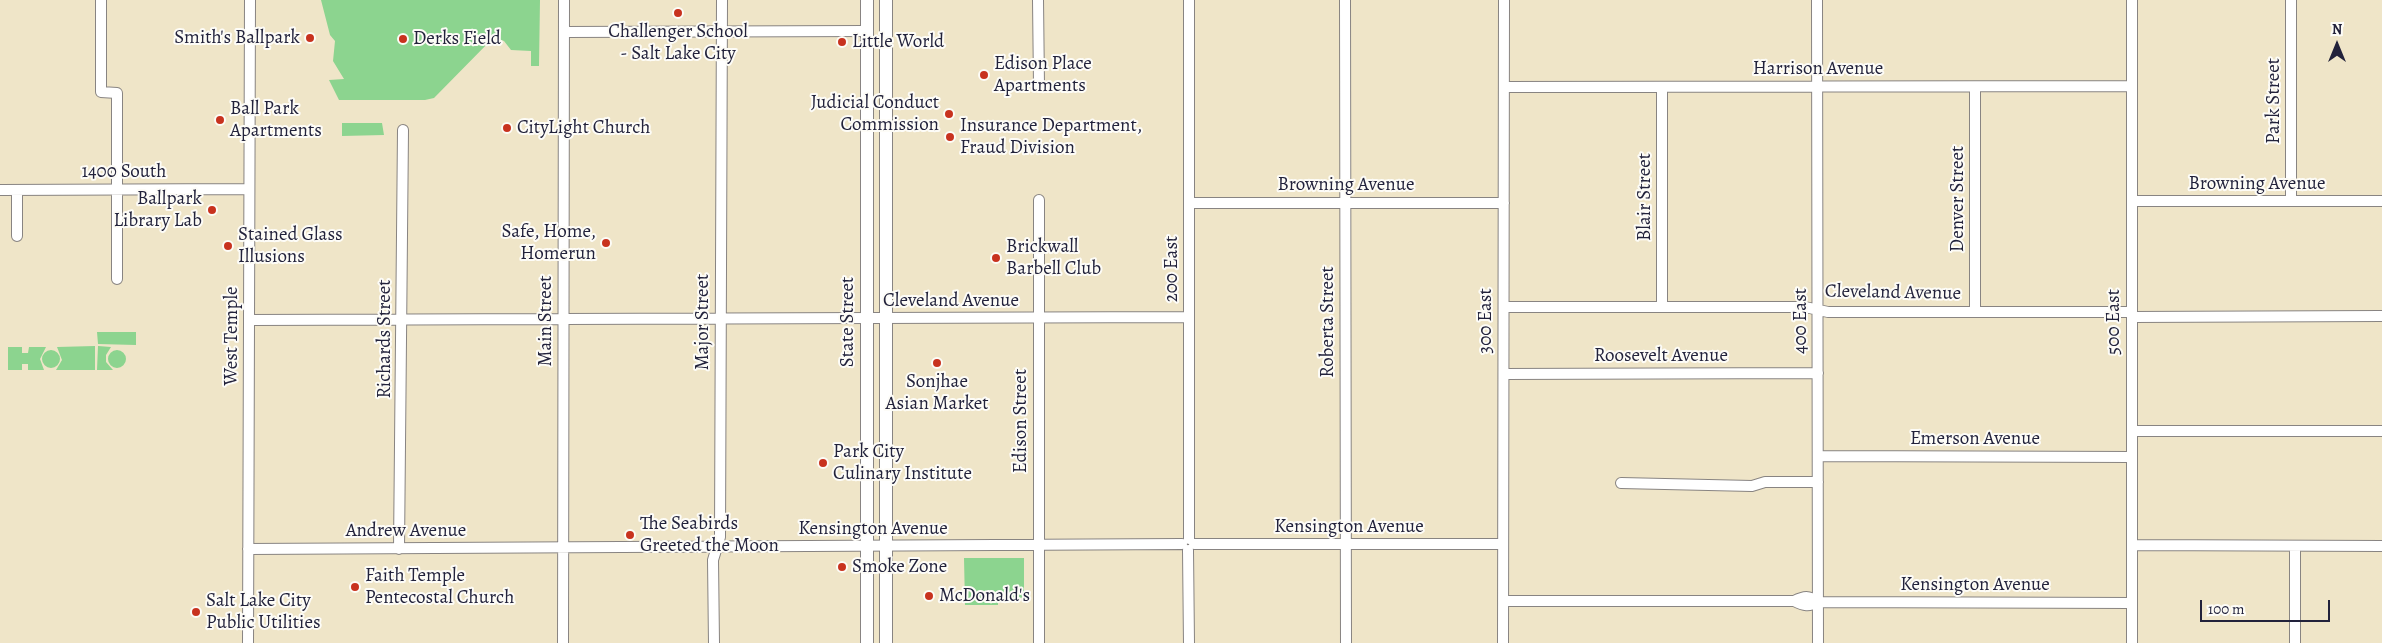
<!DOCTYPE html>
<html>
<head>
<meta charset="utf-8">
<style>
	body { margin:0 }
	#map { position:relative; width:2382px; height:643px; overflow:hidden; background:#efe5c8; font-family:Alegreya,serif }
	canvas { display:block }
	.north { position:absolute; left:2312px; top:20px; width:50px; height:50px; -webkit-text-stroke:4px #fdfcf7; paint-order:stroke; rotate:0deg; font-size:14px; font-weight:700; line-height:20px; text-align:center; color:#22223b }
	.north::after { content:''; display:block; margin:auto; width:18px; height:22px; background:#22223b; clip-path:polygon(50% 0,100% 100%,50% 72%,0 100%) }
	.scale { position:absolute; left:2200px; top:600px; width:130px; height:22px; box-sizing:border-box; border:2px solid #22223b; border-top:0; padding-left:6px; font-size:15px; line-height:18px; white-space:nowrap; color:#22223b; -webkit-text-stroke:4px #fdfcf7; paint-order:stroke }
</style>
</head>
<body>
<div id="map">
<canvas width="2382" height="643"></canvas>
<div class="north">N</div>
<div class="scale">100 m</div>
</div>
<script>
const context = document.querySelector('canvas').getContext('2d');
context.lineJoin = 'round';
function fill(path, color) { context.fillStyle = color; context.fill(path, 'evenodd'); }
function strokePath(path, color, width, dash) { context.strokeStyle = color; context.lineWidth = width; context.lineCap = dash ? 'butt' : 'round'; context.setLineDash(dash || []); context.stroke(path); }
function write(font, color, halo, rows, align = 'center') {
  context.font = font + ' Alegreya,serif'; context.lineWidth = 4; context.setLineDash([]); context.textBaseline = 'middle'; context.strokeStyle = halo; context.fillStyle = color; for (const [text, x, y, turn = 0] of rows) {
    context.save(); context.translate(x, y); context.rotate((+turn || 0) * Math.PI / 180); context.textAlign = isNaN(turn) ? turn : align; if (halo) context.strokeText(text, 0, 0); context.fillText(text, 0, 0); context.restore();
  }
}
fill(new Path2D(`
	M321,0h219l-1,66h-8v-15l-20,-1 -7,-9 -10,-4 -60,61 -9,2h-86l-10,-20 15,-1 -11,-18 2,-20 -5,-6z
	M342,123h40l2,12 -42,1z
	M97,332h39v13l-38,-1z
	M95,346v24h-39l6,-10 -5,-13z
	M98,346l13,1 -5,8v7l7,8h-16z
	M8,347h14v6h6l1,-6h17l-6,12 4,11h-16v-6h-6v6h-14z
	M42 359a9 9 0 1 1 18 0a9 9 0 1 1-18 0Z
	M108 359a9 9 0 1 1 18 0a9 9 0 1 1-18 0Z
	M964,558h60v40l-26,-1v8h-33z`), '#8cd48f');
const minor = new Path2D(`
	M101,0v92l16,1v186
	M1038,0l1,85
	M1345,0l1,643
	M1817,0l1,643
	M2291,0v201
	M564,32l303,-1
	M1504,87l628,-1
	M0,190l249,-1
	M17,190v46
	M2132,201h250
	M1189,203h315
	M1504,307h301l23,5h303
	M1662,307v-220
	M1975,312v-225
	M2132,317l250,-1
	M249,320l940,-3
	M1504,374l314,-1
	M2132,431h250
	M1818,456l314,1
	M1621,483l131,3 13,-4h53
	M1189,539v-539
	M1194,544h309
	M2132,545l250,1
	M2295,546v97
	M248,549l934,-5
	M399,549l4,-419
	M1188,550l1,93
	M1503,601h291c10,5 15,6 24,1l314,1
	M1794,601c10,-5 15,-6 24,1
	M248,643l2,-643
	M563,643l1,-643
	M714,643l-1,-83 7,-23 2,-537
	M1039,643v-443
	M1503,643l1,-643
	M2132,643v-643`);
const major = new Path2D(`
	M867,643v-643
	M886,643v-643`);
strokePath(minor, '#888482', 12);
strokePath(major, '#888482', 14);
strokePath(minor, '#fff', 10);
strokePath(major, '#fff', 12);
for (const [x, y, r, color] of [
	[678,13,5,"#c8321e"],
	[310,38,5,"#c8321e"],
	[403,39,5,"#c8321e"],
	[842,42,5,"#c8321e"],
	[984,75,5,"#c8321e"],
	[949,114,5,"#c8321e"],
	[220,120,5,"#c8321e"],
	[507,128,5,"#c8321e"],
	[950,137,5,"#c8321e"],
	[212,210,5,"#c8321e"],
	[606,243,5,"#c8321e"],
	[228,246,5,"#c8321e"],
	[996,258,5,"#c8321e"],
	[937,363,5,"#c8321e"],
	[823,463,5,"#c8321e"],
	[630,535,5,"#c8321e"],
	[842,567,5,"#c8321e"],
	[355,587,5,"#c8321e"],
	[929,596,5,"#c8321e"],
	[196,612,5,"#c8321e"]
]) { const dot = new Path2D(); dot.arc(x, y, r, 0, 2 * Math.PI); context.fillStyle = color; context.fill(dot); strokePath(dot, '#fdfcf7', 2); }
write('19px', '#22223b', '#fdfcf7', [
	["Challenger School",678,32,"center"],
	["- Salt Lake City",678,54,"center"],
	["Smith's Ballpark",300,38,"right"],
	["Derks Field",413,39],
	["Little World",852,42],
	["Edison Place",994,64],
	["Apartments",994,86],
	["Judicial Conduct",939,103,"right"],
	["Commission",939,125,"right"],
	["Ball Park",230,109],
	["Apartments",230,131],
	["Insurance Department,",960,126],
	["Fraud Division",960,148],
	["CityLight Church",517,128],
	["Ballpark",202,199,"right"],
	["Library Lab",202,221,"right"],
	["Safe, Home,",596,232,"right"],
	["Homerun",596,254,"right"],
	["Stained Glass",238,235],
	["Illusions",238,257],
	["Brickwall",1006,247],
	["Barbell Club",1006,269],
	["Sonjhae",937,382,"center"],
	["Asian Market",937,404,"center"],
	["Park City",833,452],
	["Culinary Institute",833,474],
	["The Seabirds",640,524],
	["Greeted the Moon",640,546],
	["Smoke Zone",852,567],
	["Faith Temple",365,576],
	["Pentecostal Church",365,598],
	["McDonald's",939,596],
	["Salt Lake City",206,601],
	["Public Utilities",206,623]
], 'left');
write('19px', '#22223b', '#fdfcf7', [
	["Harrison Avenue",1818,69],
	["Park Street",2274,101,-90],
	["1400 South",124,172],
	["Browning Avenue",2257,184],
	["Browning Avenue",1346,185],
	["Blair Street",1645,197,-90],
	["Denver Street",1958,199,-90],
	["200 East",1172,269,-90],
	["Cleveland Avenue",1893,293,1],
	["Cleveland Avenue",951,301],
	["Main Street",546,321,-90],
	["300 East",1486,321,-90],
	["400 East",1801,321,-90],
	["Major Street",703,322,-90],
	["State Street",848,322,-90],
	["Roberta Street",1328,322,-90],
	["500 East",2114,322,-90],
	["West Temple",232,336,-90],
	["Richards Street",385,339,-90],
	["Roosevelt Avenue",1661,356],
	["Edison Street",1021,421,-90],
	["Emerson Avenue",1975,439],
	["Kensington Avenue",1349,527],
	["Kensington Avenue",873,529],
	["Andrew Avenue",406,531],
	["Kensington Avenue",1975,585]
]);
</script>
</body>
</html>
